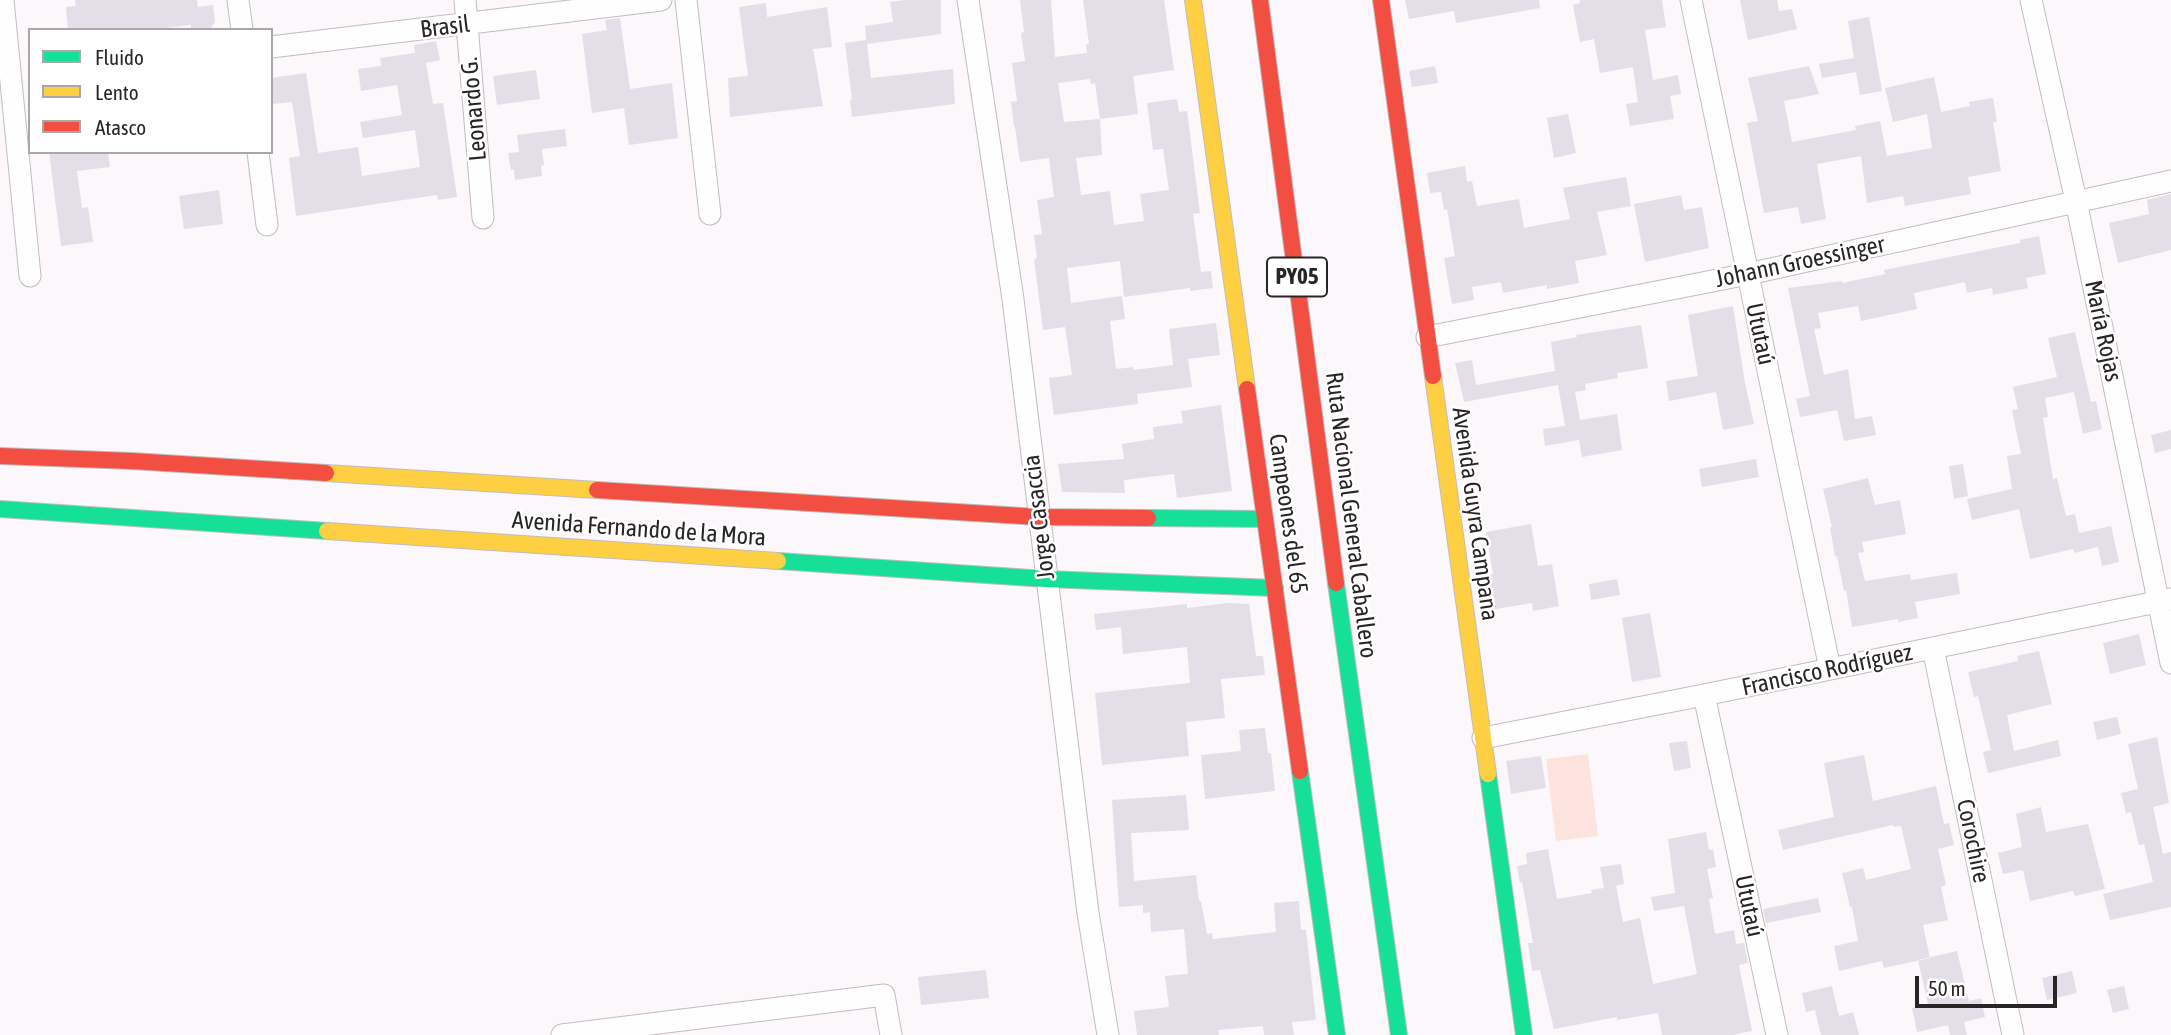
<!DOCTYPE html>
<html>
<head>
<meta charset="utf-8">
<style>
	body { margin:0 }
	#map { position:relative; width:2171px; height:1035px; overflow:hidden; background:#fcf7fa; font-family:"Asap Condensed",sans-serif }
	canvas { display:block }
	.legend { position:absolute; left:28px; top:28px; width:245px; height:126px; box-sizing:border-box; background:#fff; border:2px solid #a9a8a9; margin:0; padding:9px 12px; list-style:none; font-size:21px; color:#282527 }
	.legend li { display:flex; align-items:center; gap:14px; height:35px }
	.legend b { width:35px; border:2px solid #a9a8a9 }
	.scale { position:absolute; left:1915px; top:976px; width:142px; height:32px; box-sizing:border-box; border:4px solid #282527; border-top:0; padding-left:9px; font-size:21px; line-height:24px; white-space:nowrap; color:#282527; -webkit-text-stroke:5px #fff; paint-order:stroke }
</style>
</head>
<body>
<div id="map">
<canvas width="2171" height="1035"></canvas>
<ul class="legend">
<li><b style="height:9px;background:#16e098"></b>Fluido</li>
<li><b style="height:9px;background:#ffcf43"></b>Lento</li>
<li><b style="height:9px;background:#f24e42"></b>Atasco</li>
</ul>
<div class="scale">50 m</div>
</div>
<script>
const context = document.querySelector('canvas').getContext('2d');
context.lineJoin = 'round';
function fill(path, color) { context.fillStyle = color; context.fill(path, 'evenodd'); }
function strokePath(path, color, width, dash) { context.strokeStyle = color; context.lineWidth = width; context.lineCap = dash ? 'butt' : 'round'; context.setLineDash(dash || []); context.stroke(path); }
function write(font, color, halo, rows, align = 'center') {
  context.font = font + ' "Asap Condensed",sans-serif'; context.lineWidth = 5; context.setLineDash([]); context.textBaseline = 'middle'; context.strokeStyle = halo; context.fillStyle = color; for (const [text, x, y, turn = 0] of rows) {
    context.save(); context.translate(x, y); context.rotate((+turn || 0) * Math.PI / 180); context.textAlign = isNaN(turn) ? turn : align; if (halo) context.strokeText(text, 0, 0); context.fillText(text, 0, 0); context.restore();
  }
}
fill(new Path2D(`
	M1588,754l10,82 -42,5 -10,-82z`), '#fde3dd');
fill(new Path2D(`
	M75,0h122l1,7 15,-2 2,17 -5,8h-19v-5l-44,5h-79l-2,-23 10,-1z
	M905,0h36v34l-74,10 4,34 82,-9 2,35 -103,13 -2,-17h2l-7,-57 21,-3 -1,-14 28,-4 -3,-20z
	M1020,0h31l4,57 32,-4 -1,-8 3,-1 -6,-44h81l10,70 -41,6 5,38 -38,5 2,36 -26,3 5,37 29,-4 4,34 30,-4 -4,-27 29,-4 -6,-41 -10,1 -6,-47 30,-4 2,13 8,-1 13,102 -7,1 8,58 10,-1 2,17 -23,3v-3l-66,9 -4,-36 -53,7 4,35 51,-7 3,23 -15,2 6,48 17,-2 1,3 39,-5 -4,-36 47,-6 4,32 -32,4 4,28 -55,7 1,10 -84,11 -5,-37 23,-3 -7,-48 -22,3 -9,-71 3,-1 -3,-23 8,-1 -5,-34 17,-3 -5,-39 -29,4 -5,-35h-1l-3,-25 6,-1 -5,-38 13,-2 -4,-28 3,-1zM1090,79l1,5 4,-1 5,36 -36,3 -6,-39z
	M1405,0h134l1,8 -84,15 -2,-12 -45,8z
	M1580,0h82l4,27 -21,3 8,50 25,-5 3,19 -11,2 4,23 -44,7 -4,-22 12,-2 -5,-35 -33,6 -6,-34 -14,3 -7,-37 7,-2z
	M1740,0h37l2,11 13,-2 5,20 -49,11z
	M766,3l1,14 60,-10 5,40 -19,2 10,57 -93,11 -2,-39 20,-2 -9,-69z
	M1869,17l13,74 -22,4 -4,-23 -34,6 -3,-14 35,-6 -6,-37z
	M620,18l10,71 42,-6 6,55 -49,7 -5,-37 -32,5 -10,-79 25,-4 -2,-10z
	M436,41l4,19 -14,3 7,41 10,-1 14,94 -19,3 -1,-5 -141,21 -7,-58 11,-2 -8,-54 -19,2 -2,-26 35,-5 12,80 40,-6 4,29 58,-9 -5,-37 -52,8 -3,-16 42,-7 -5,-30 -36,6 -3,-22 23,-3 -1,-8 35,-5 -1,-8z
	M1435,66l3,17 -26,4 -3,-16z
	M1809,66l10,28 -35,7 8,41 64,-12 -1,-4 25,-5 7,35 45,-8 -5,-34 -34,8 -8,-34 49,-11 7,35 29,-6 -1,-4 24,-4 4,24h-4l8,49 -33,6 3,17 -66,12 -2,-10 -36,7 -6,-47 -44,8 9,55 -25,5 -3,-17 -34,6 -17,-90 11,-2 -10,-43z
	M536,70l4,29 -43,6 -4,-29z
	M1568,114l8,39 -22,5 -7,-40z
	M565,129l2,17 -25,3 2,16 -3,1 1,10 -27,4 -1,-11 -3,1 -3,-17 11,-1 -2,-17z
	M49,152h59l2,15 -33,4 5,37 6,-1 5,35 -32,4z
	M1465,166l2,16 5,-1 5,25 42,-7 5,29 46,-9 -7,-31 63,-11 5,29 -34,6 10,43 -32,6 4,22 -32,6v-4l-44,8 -2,-11 -29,5 2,13 -22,4 -8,-46 11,-2 -8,-47 -3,1 -3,-18 -11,1 -3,-20z
	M219,190l4,34 -39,5 -5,-33z
	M2171,194v56l-53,13 -9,-40 40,-9 -2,-14z
	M1681,195l3,15 18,-3 7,41 -64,14 -11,-58z
	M2039,236l7,38 -20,4 2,10 -35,7 -1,-7 -25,5 -2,-11 -51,11 3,16 -56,12 -3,-15 -40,7 3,15 -7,1 10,46 24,-6 7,50 17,-3 4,19 -32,6 -7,-31 -37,7 -4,-18 14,-3 -22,-108 54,-7v2l43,-9 -1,-4 136,-27v-3z
	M1733,306l12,77 9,41 -31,6 -7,-38 -47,9 -3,-20 32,-5 -10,-61z
	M1641,325l7,43 -31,5 1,5 -33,6 1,6 -11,2 5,28 37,-6 5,36 -40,7 -3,-17 -34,6 -2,-17 22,-3 -7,-41 -94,17 -9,-39 17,-3 4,25 79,-14 -4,-29 26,-5 -1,-2z
	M2075,332l16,70 5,-1 6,28 -19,5 -9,-42 -29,6 3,19 -5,1 10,61 4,-1 9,38 9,-2 4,19 32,-7 8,36 -17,4 -4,-19 -24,6 -1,-4 -43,10 -11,-50 -47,11 -5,-21 45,-10 -5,-33 14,-2 -9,-44 6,-1 -5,-22 44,-10 -9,-39z
	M1221,405l11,86 -55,7 -3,-24 -50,6 1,13 -63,-1 -4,-28 66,-5 -2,-15 32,-5 -1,-12 30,-4 -2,-12z
	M2171,430v19l-16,4 -4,-18z
	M1756,459l3,18 -57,10 -3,-18z
	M1963,464l5,32 -14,3 -5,-33z
	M1868,478l7,27 25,-5 6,34 -44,8 2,10 -6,1 7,28 45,-7 1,6 46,-7 3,21 -45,8 3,16 -20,4v-3l-46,8 -6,-37 -2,1 -7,-35 -2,1 -5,-30h2l-9,-38z
	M1531,524l7,42 14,-2 7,42 -26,5 -1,-8 -48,8 -6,-35 15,-2 -7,-42z
	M1617,579l3,16 -29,5 -2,-16z
	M1227,603l22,1 7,52h7l2,19 -44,4 4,39 -39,4 3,34 -87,9 -7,-72 95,-10 -3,-36 -64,7 -2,-27 -25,3 -2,-16 93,-10v4z
	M1650,613l11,64 -29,5 -10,-64z
	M2139,634l7,31 -36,9 -7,-31z
	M2039,651l13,53 -45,11 7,36 44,-11 3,16 -73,17 -5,-21 8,-2 -13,-54 -4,1 -6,-25 50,-11 -1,-5z
	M2117,717l4,17 -24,6 -4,-18z
	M1265,728l3,25h3l4,38 -70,8 -4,-44 40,-4 -2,-21z
	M2157,737l12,66 -16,4 10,47 8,-2v55l-61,13 -7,-26 50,-12 -9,-38 -5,1 -8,-33 -5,1 -5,-20 17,-4 -10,-45z
	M1687,741l4,27 -17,3 -5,-28z
	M1864,755l9,46 63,-15 8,38 5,-1 5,22 -16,4 8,36 -5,2 7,33 -25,5 7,33 -46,10 -2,-7 -43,10 -5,-25 24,-5 -6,-34h-2l-8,-34 21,-5 3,12 45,-11 -10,-43 -7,1 -1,-2 -110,25 -5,-20 56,-13 -10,-54z
	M1541,756l5,32 -35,6 -5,-33z
	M1186,795l3,35 -58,3 3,48 62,-6 3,26h2l6,33 5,-1 1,6 63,-7 -2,-29 25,-2 2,29 5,-1 10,91 -24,2 2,13h-30l-1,-9 -45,4 1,5h-82l-3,-24 35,-4 -4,-31 23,-2 -4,-45 -33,3 -1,-20 -7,1v-8l-24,2 -7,-107z
	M2041,807l5,25 42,-8 17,65 -30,7 -2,-5 -43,10 -7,-31 -20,4 -5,-21 24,-6 -6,-33z
	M1706,832l3,18 4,-1 3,18 -9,2 6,29 -4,1 6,35 19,-4 2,14 8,-1 4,20 -9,2 13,66 -20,4h-70l-4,-22 -41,7v-3l-63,12 -14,-59 -8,1 -4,-28h5l-11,-61 -2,1 -3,-17 10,-2 -1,-11 22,-4 9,50 35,-6 -1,-3 13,-2 -4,-21 21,-3 3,20 -10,2h2l7,36 17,-4 13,66 44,-10 -13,-68 -30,5 -3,-14 24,-4 -7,-54z
	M1818,898l3,14 -55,11 -3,-14z
	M1957,951l12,50 12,-3 4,19 -21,5 3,13h-17l-2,-10 -31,7 -5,-24 16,-4 -10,-44z
	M986,970l3,28 -68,7 -3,-28z
	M2072,971l5,22 -30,7 -5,-22z
	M1832,986l7,30 14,-4 6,23h-38l-6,-25 -9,2 -4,-19z
	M2124,986l5,23 -16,4 -6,-23z`), '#e4dee8');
const street = new Path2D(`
	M3,0l27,276
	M238,0l4,30
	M465,0l18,218
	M686,0l24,214
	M968,0l45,299 75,614 20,122
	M1691,0l139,669
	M2031,0l45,201 95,462
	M271,47l390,-47
	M258,152l9,73
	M1427,337l321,-63 423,-93
	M1933,648l80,387
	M1704,695l73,340
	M1483,738l221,-43 467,-96
	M562,1035l322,-40 7,40`);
const fast = new Path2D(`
	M0,509l327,22
	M1148,518l117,1
	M778,561l268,18 229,9
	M1336,583l63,452
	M1300,771l37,264
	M1488,774l36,261`);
const slow = new Path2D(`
	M1193,0l54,389
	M1433,376l55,398
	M326,473l271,17
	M327,531l451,30`);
const jam = new Path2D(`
	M1260,0l76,583
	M1381,0l52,376
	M1247,389l53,382
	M0,456l132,5 194,12
	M597,490l442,27 109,1`);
strokePath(street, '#c0bdbf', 23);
strokePath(fast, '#c0bdbf', 18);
strokePath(slow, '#c0bdbf', 18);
strokePath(jam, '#c0bdbf', 18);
strokePath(street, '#fffefe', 21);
strokePath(fast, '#16e098', 16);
strokePath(slow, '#ffcf43', 16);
strokePath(jam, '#f24e42', 16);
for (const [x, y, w] of [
	[1297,277,60]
]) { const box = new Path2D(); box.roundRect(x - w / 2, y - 19.5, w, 39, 5); context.fillStyle = '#fff'; context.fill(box); strokePath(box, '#282527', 2); }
write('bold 23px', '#282527', null, [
	["PY05",1297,277]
]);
write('24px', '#282527', '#fff', [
	["Brasil",445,27,-7],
	["Leonardo G.",474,109,-95],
	["Johann Groessinger",1800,262,-12],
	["María Rojas",2103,331,78],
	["Ututaú",1760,334,78],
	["Campeones del 65",1288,514,82],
	["Avenida Guyra Campana",1475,514,82],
	["Ruta Nacional General Caballero",1351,515,83],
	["Jorge Casaccia",1039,517,-97],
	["Avenida Fernando de la Mora",639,529,4],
	["Francisco Rodríguez",1827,670,-12],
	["Corochire",1973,841,78],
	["Ututaú",1749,906,78]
]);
</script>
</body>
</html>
